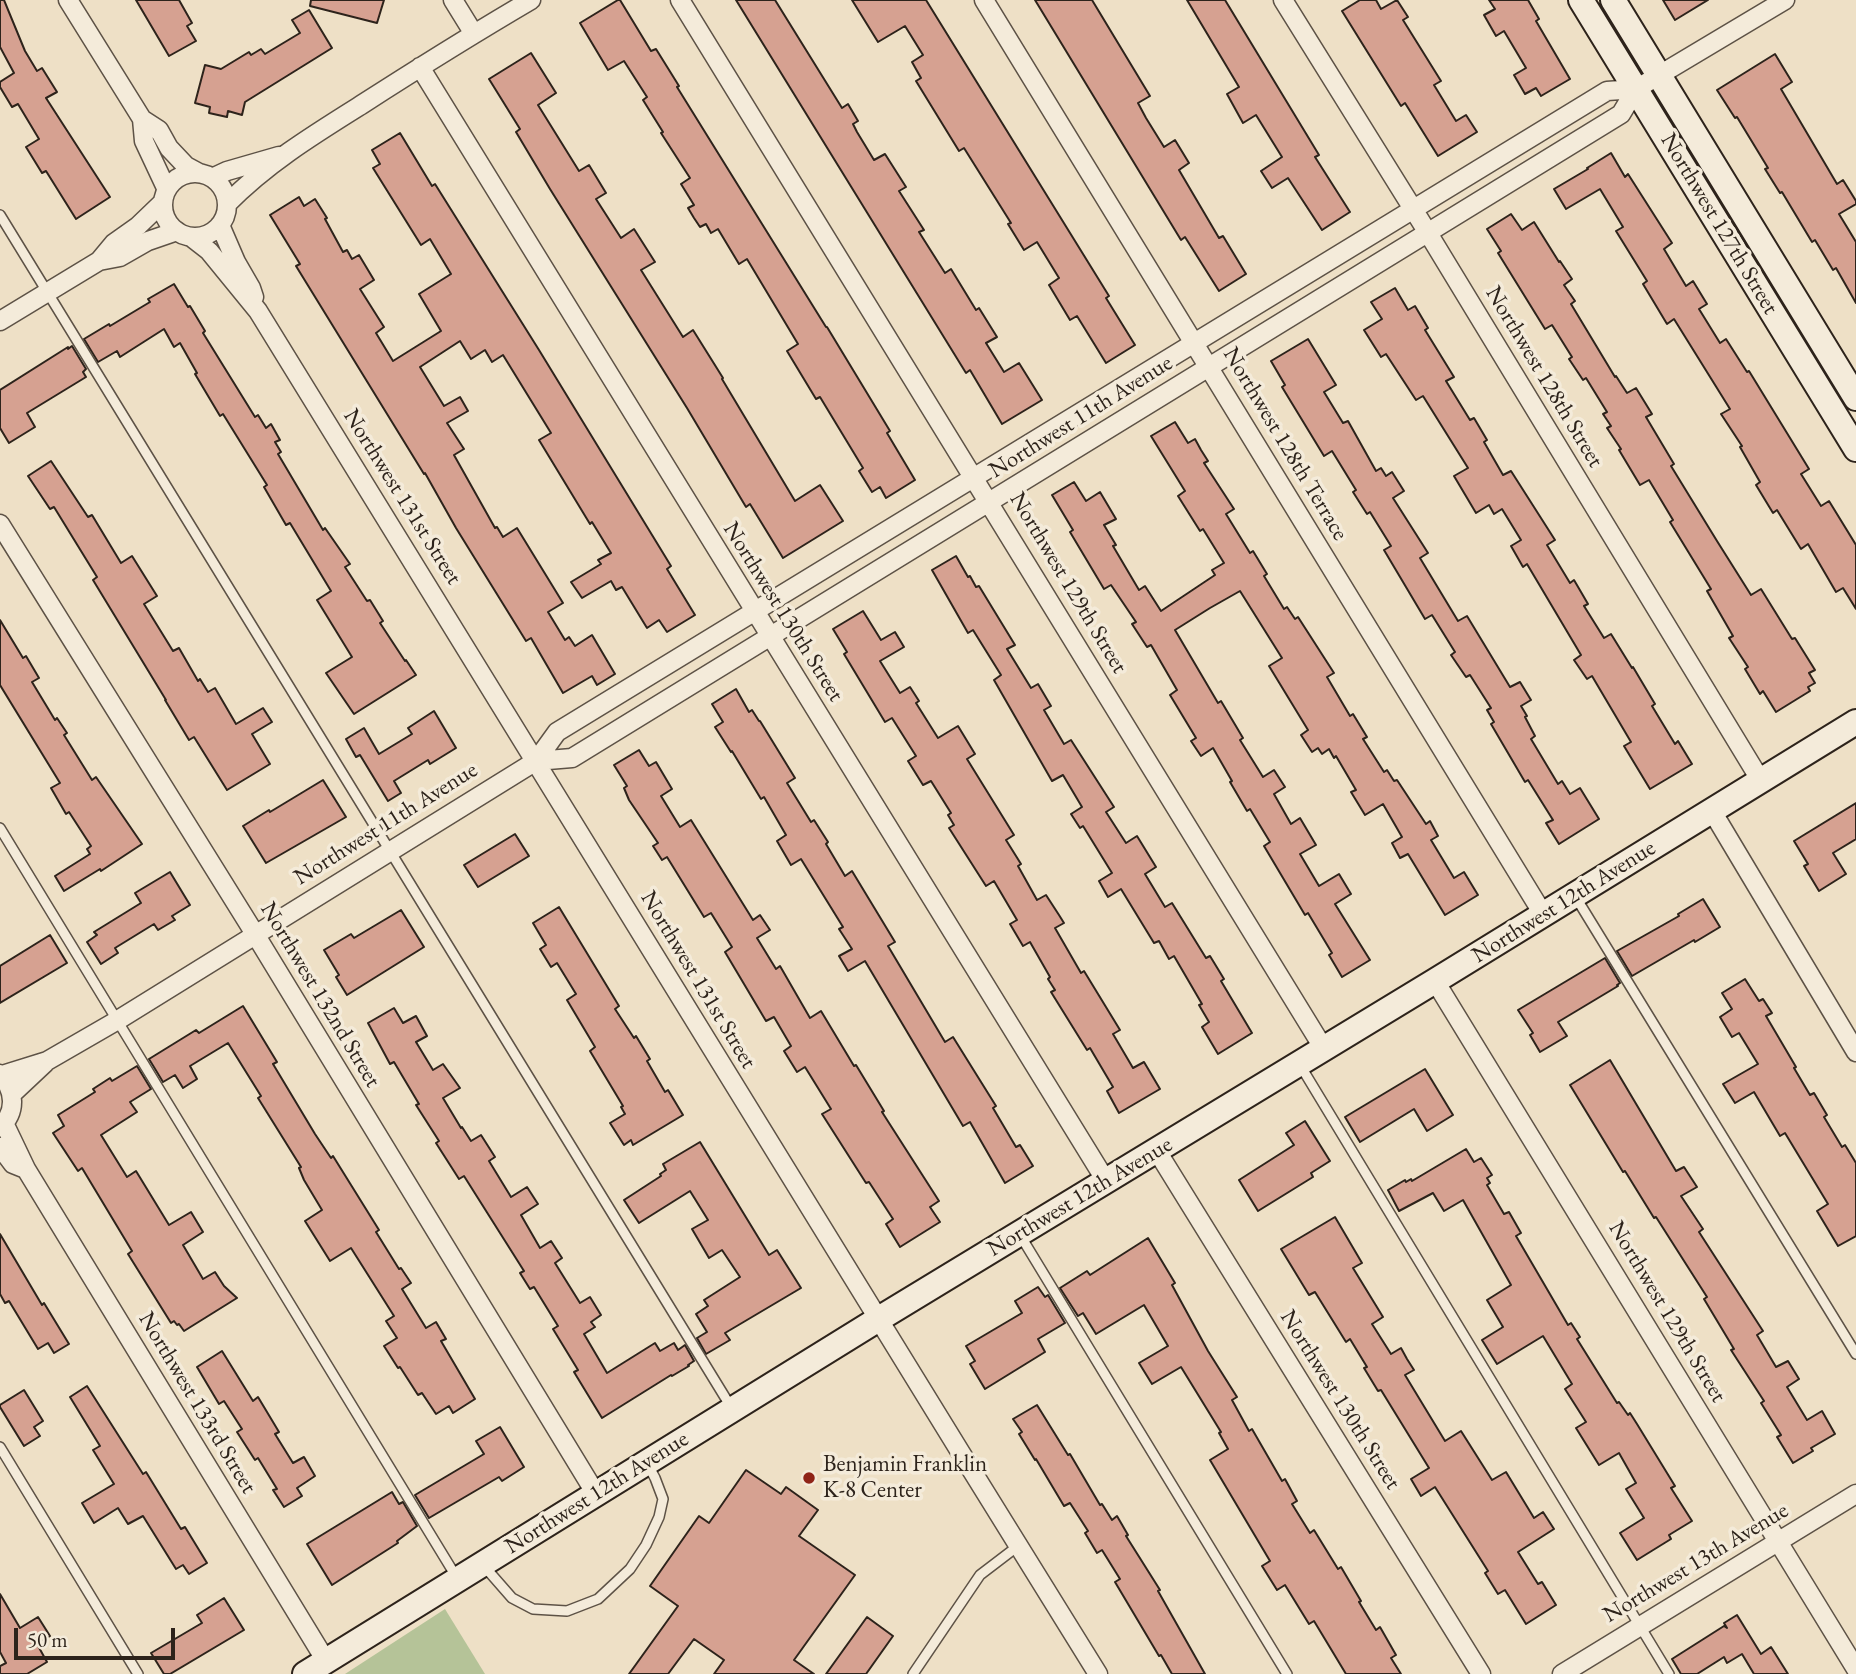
<!DOCTYPE html>
<html>
<head>
<meta charset="utf-8">
<style>
	body { margin:0 }
	#map { position:relative; width:1856px; height:1674px; overflow:hidden; background:#eee0c6; font-family:"EB Garamond",serif }
	canvas { display:block }
	.scale { position:absolute; left:14px; top:1628px; width:161px; height:32px; box-sizing:border-box; border:4px solid #2d231b; border-top:0; padding-left:9px; font-size:21px; line-height:24px; white-space:nowrap; color:#2d231b; -webkit-text-stroke:5px #f4ebda; paint-order:stroke }
</style>
</head>
<body>
<div id="map">
<canvas width="1856" height="1674"></canvas>
<div class="scale">50 m</div>
</div>
<script>
const context = document.querySelector('canvas').getContext('2d');
context.lineJoin = 'round';
function fill(path, color) { context.fillStyle = color; context.fill(path, 'evenodd'); }
function strokePath(path, color, width, dash) { context.strokeStyle = color; context.lineWidth = width; context.lineCap = dash ? 'butt' : 'round'; context.setLineDash(dash || []); context.stroke(path); }
function write(font, color, halo, rows, align = 'center') {
  context.font = font + ' "EB Garamond",serif'; context.lineWidth = 7; context.setLineDash([]); context.textBaseline = 'middle'; context.strokeStyle = halo; context.fillStyle = color; for (const [text, x, y, turn = 0] of rows) {
    context.save(); context.translate(x, y); context.rotate((+turn || 0) * Math.PI / 180); context.textAlign = isNaN(turn) ? turn : align; if (halo) context.strokeText(text, 0, 0); context.fillText(text, 0, 0); context.restore();
  }
}
fill(new Path2D(`
	M445,1609l40,65h-140z`), '#b5c398');
const building = new Path2D(`
	M0,0h4l21,51 12,20 5,-3 15,24 -11,6 64,99 -34,22 -30,-48 -4,2 -16,-26 13,-8 -21,-35 -6,3 -12,-20v-5l14,-9 -14,-26z
	M136,0h43l13,23 -5,3 9,15 -27,15z
	M311,0h73l-7,23 -67,-17z
	M618,0h2l31,51 5,-2 23,37 -2,1 149,240h1l63,104 -3,2 28,47 -29,18 -6,-11 -8,5 -13,-21 4,-3 -43,-71 -4,2 -29,-48 11,-7 -51,-85 -8,5 -21,-35 -7,4 -5,-9 -6,3 -6,-9 -6,-10 6,-3 -13,-21 9,-6 -29,-45 2,-1 -20,-32 4,-3 -23,-36 -16,9 -28,-47z
	M736,0h39l67,108 6,-4 10,17 -5,3 4,8 17,28 11,-6 21,33 -7,4 25,39 -5,2 26,41 6,-4 25,41 3,-2 18,29 -11,6 18,29 15,-9 23,37 -40,24 -32,-54 -4,3z
	M852,0h74l183,296 -3,2 29,47 -29,18 -29,-47 -7,4 -21,-35 10,-7 -22,-36 -13,8 -16,-26 3,-1 -47,-75 -5,3 -43,-70 5,-3 -9,-16 11,-7 -18,-29 -27,16z
	M1035,0h57l58,96 -12,7 8,15 18,29 11,-7 14,23 -10,7 40,68 4,-2 23,38 -27,17 -34,-54 -4,3z
	M1187,0h38l94,155 -4,2 35,55 -28,18 -34,-52 -16,10 -11,-17 21,-14 -26,-42 -13,8 -16,-29 12,-7z
	M1360,0h16l5,9 16,-9 11,17 -5,3 38,61 -7,4 22,36 10,-6 11,17 -39,24 -33,-53 -4,3 -59,-95z
	M1489,0h39l11,19 -3,2 34,58 -29,17 -5,-8 -11,6 -11,-19 12,-7 -22,-37 -8,5 -12,-21 11,-6z
	M1663,0h45l-33,20z
	M309,10l23,38 -87,54 -3,13 -14,-4 -1,6 -18,-4 1,-6 -15,-4 10,-38 16,4 28,-17 2,3 10,-6 4,5 35,-21 -8,-13z
	M531,53l25,40 -18,12 41,66 10,-6 17,28 -10,6 25,39 13,-9 21,33 -14,8 42,67 10,-7 30,48 -1,1 73,122 25,-16 23,36 -60,37 -33,-54 -4,3 -59,-99 -137,-219 -34,-57 4,-3 -31,-50z
	M1775,54l17,28 -11,7 56,95 6,-4 13,21v3l-17,10 17,28v61l-20,-35 -3,2 -18,-30 -3,2 -30,-50 -2,1 -15,-24 3,-1 -31,-51 -2,1 -18,-28z
	M400,133l32,53 3,-2 104,166 132,216 -4,3 28,46 -28,17 -8,-12 -12,8 -25,-41 -6,3 -5,-9 -29,17 -11,-16 30,-18 -3,-4 13,-7 -19,-31 -2,2 -51,-84 12,-7 -48,-78 -11,7 -7,-12 -14,9 -11,-18 -40,26 24,39 16,-9 8,14 -21,12 17,26 -10,6 41,73 2,-1 6,10 14,-9 46,75 -15,9 17,28 4,-3 6,9 17,-11 23,39 -18,11 -5,-9 -29,17 -32,-55 -5,3 -70,-113 -31,-55 -1,1 -128,-208 4,-2 -30,-49 29,-18 5,9 11,-7 12,19 -2,1 18,33 4,-2 5,9 7,-4 15,25 -14,9 24,38 -8,6 17,28 48,-30 -22,-37 32,-20 -21,-35 -9,6 -48,-77 7,-4 -8,-14z
	M1611,153l14,24 3,-3 44,69 -8,6 22,37 7,-5 14,23 -8,5 21,34 6,-4 21,33 2,-1 60,98 -8,5 20,32 8,-5 27,44v64l-13,-21 -7,4 -28,-48 -7,5 -24,-39 -4,3 -17,-28 4,-3 -20,-35 2,-1 -21,-32 9,-5 -56,-90 -7,5 -24,-40 4,-3 -31,-50 7,-4 -23,-38 -34,20 -12,-20 34,-20 -1,-1z
	M1511,214l11,16 12,-8 25,40 1,-1 12,18 -8,6 11,16 -4,3 44,73 1,-1 11,17 9,-5 16,26 -6,3 28,47 -3,2 46,75 34,54 10,-6 31,50 3,-1 20,32 -6,3 6,10 -7,4 2,4 -34,21 -13,-21 -3,3 -15,-25 3,-2 -19,-29 4,-2 -26,-45 4,-2 -41,-67 3,-2 -24,-40 -9,5 -21,-35 2,-1 -14,-21 4,-2 -8,-12 4,-2 -21,-34 -3,2 -14,-21 3,-2 -20,-32 -7,4 -47,-76 3,-2 -14,-22z
	M174,284l14,23 2,-1 15,25 -2,2 52,84 3,-2 8,13 5,-4 9,16 -5,2 6,10 -3,2 45,76 2,-2 25,36 -5,3 22,34 3,-1 13,21 -3,2 25,38 1,-1 10,15 -62,39 -28,-41 26,-16 -35,-57 14,-9 -41,-68 -4,2 -22,-38 3,-2 -44,-71 -3,2 -25,-42 2,-1 -17,-30 -6,4 -10,-18 -44,28 -3,-6 -19,11 -14,-23 25,-15 1,2 40,-24 -2,-3z
	M1395,288l13,22 7,-4 13,22 -3,2 29,47 -8,4 24,39 4,-2 13,22 -3,2 19,33 8,-4 44,69 -8,5 23,38 4,-3 14,24 -4,2 20,32 7,-4 21,34 1,-1 22,37 -3,2 23,38 3,-3 14,23 -42,25 -26,-43 7,-4 -39,-66 -5,3 -13,-19 7,-5 -54,-91 -4,3 -12,-21 10,-6 -19,-31 -8,5 -5,-9 -13,8 -22,-37 14,-8 -45,-72 -7,4 -30,-46 -5,3 -17,-27 18,-11 -11,-17z
	M1308,339l28,46 -12,7 19,31 5,-2 28,50 5,-3 5,8 6,-4 12,19 -11,7 35,55 -8,5 38,63 9,-5 43,71 10,-5 11,18 -10,6 6,10 -2,1 10,19 -4,3 27,45 4,-3 8,13 10,-6 19,31 -40,25 -13,-21 7,-3 -25,-40 -3,2 -34,-58 3,-2 -7,-12 4,-2 -21,-33 -4,2 -15,-22 4,-3 -23,-37 -7,4 -41,-69 7,-4 -21,-34 -3,2 -14,-22 3,-2 -24,-39 -8,5 -42,-69 3,-2 -14,-24z
	M72,346l14,23 -3,3 3,5 -59,36 8,14 -26,16 -9,-15v-38l68,-43v2z
	M1175,422l13,21 7,-4 6,11 7,11 -4,2 30,46 -8,5 24,39 3,-2 14,23 -3,2 20,33 3,-2 8,12 3,-2 36,56 -7,4 23,39 3,-2 14,23 -4,2 21,33 3,-2 7,11 3,-1 29,44 4,-3 8,15 -7,4 23,38 10,-6 14,23 -33,20 -37,-61 -8,4 -8,-15 10,-6 -19,-33 -18,11 -14,-23 5,-2 -20,-34 -2,2 -5,-9 -7,5 -4,-6 -6,4 -11,-17 7,-5 -39,-64 13,-8 -42,-67 -30,17 -35,22 43,73 3,-2 22,37 -3,2 23,37 11,-7 11,17 -11,7 17,30 9,-6 16,27 -16,9 19,32 20,-12 12,20 -16,10 35,56 -28,17 -13,-22 3,-2 -24,-40 -3,2 -41,-69 6,-4 -20,-33 -3,2 -17,-29 2,-1 -19,-33 -12,8 -10,-15 5,-3 -26,-43 7,-5 -26,-45 -4,2 -15,-23 4,-2 -25,-37 -7,4 -34,-57 3,-2 -21,-35 22,-13 12,19 14,-9 16,27 -12,6 12,20 -3,1 26,44 6,-4 16,25 54,-36 -3,-5 12,-7 -21,-34 -3,2 -22,-35 7,-5 -34,-55z
	M51,461l37,56 4,-2 29,48 11,-7 25,40 -13,8 29,47 6,-3 19,33 2,-2 8,13 7,-4 21,36 27,-16 9,14 -20,12 18,30 -43,26 -33,-53 -5,3 -24,-40h1l-73,-120 4,-3 -43,-70 -4,2 -22,-33z
	M956,556l12,21 2,-1 6,11 3,-1 36,59 -8,4 24,39 7,-4 13,22 -7,4 20,34 7,-4 43,67 -8,5 20,31 11,-7 19,31 -11,7 20,33 7,-4 34,55 4,-2 14,23 -3,2 31,52 -34,21 -16,-27 7,-5 -10,-17 3,-1 -28,-48 -5,3 -10,-18 -5,2 -33,-54 -13,8 -9,-16 13,-8 -29,-47 -3,2 -9,-14 11,-7 -19,-32 -11,6 -58,-101 7,-5 -28,-45 -5,3 -36,-63z
	M863,611l18,29 14,-8 9,15 -24,14 20,32 10,-6 9,14 -3,2 22,35 20,-12 17,28 -8,5 47,76 -8,5 15,24 -3,2 19,34 9,-5 13,20 5,8 -9,5 26,45 3,-2 36,59 -7,4 20,34 11,-6 16,27 -41,24 -12,-22 6,-4 -23,-39 -3,2 -36,-58 4,-2 -7,-11 2,-2 -20,-35 -7,4 -13,-22 7,-4 -23,-39 -8,5 -37,-58 5,-3 -6,-10 3,-2 -20,-32 -8,4 -15,-24 8,-5 -24,-38 -7,4 -41,-68 3,-2 -14,-23z
	M0,620l23,38 3,-2 13,22 -7,4 23,38 2,-2 10,15 -3,2 28,45 4,-3 46,67 -41,27 -1,-2 -36,22 -9,-15 35,-22 -3,-5 4,-3 -22,-34 -3,2 -15,-26 9,-5 -60,-98z
	M736,689l13,23 3,-2 7,11h1l35,57 -8,5 24,39 3,-2 14,22 -2,2 19,32 7,-5 43,71 -7,4 57,96 8,-5 43,69 -3,2 23,39 4,-2 13,21 -28,17 -35,-61 -7,4 -98,-165 -17,10 -9,-15 13,-7 -13,-20 4,-2 -42,-68 -10,6 -14,-24 9,-6 -22,-38 -3,2 -29,-48 -1,1 -16,-25 8,-5 -11,-18z
	M434,711l22,37 -26,16 -2,-4 -34,21 7,12 -13,8 -28,-46 -4,2 -10,-18 18,-11 15,26 33,-20 -4,-6z
	M639,750l10,16 7,-4 16,27 -11,7 19,31 11,-7 62,100 7,-5 10,15 -13,8 19,31 4,-3 30,52 11,-7 33,55 2,-1 28,46 -2,1 57,89 -9,6 10,15 -40,25 -14,-23 7,-5 -24,-37 -3,1 -44,-69 9,-5 -26,-42 -8,5 -13,-21 7,-5 -17,-29 -8,4 -41,-69 7,-5 -21,-34 -7,4 -37,-60 -5,3 -9,-14 5,-3 -29,-43 -5,-12 3,-2 -13,-21z
	M323,780l23,37 -80,46 -23,-37 26,-16 1,2z
	M1856,803v36l-23,14 13,21 -27,17 -15,-25 4,-2 -14,-23z
	M515,834l14,22 -51,31 -14,-22z
	M170,872l20,33 -18,11 3,4 -17,10 -4,-6 -39,24 3,5 -17,11 -14,-22 10,-7 -3,-3 47,-29 -6,-10z
	M1703,899l17,28 -25,15 -1,-2 -62,36 -15,-25 62,-35 -1,-2z
	M559,907l60,99 -4,3 19,29 2,-2 14,23 -3,2 18,31 3,-2 15,25 -50,30 -2,-5 -7,5 -14,-22 15,-9 -4,-7 2,-1 -33,-55 5,-4 -28,-47 9,-6 -19,-31 -6,4 -11,-18 6,-4 -13,-22z
	M401,910l23,37 -77,48 -11,-18 3,-2 -15,-25 27,-16 3,4z
	M50,935l17,28 -67,40v-37z
	M1605,958l15,25 -3,2 1,1 -60,36 9,14 -27,16 -10,-17 3,-2 -15,-23z
	M1745,979l14,22 4,-2 9,14 -6,3 30,51 -2,1 16,27 4,-2 13,22 -3,2 18,30 3,-2 11,18v73l-18,10 -21,-35 11,-7 -43,-71 -5,3 -26,-44 -19,11 -12,-19 35,-20 -19,-31 -7,4 -12,-20 12,-8 -10,-16z
	M243,1006l34,56 -4,2 42,70 16,24 2,-2 46,74 -3,2 23,37 2,-1 10,15 -9,6 24,39 10,-6 10,17 -5,2 34,58 -22,14 -4,-7 -13,8 -14,-21 -4,2 -18,-28 -2,1 -14,-22 13,-8 -11,-17 8,-5 -43,-68 -21,13 -25,-40 17,-11 -18,-30 -5,-12 2,-1 -43,-69 3,-2 -33,-53 -38,23 7,13 -14,9 -8,-13 -12,7 -14,-23 47,-29 3,3z
	M394,1008l9,15 13,-7 11,20 -11,6 17,28 10,-6 17,24 -17,10 18,30 1,-1 9,14 10,-6 14,22 -6,4 22,36 16,-10 11,17 -17,11 19,33 11,-7 11,17 -7,5 25,40 10,-6 11,18 -10,7 4,5 -11,7 23,39 48,-30 5,8 14,-8 4,7 7,-5 9,16 -6,4 1,1 -17,10 -1,-1 -69,43 -28,-46 4,-2 -25,-41 5,-3 -24,-39 -4,2 -10,-16 4,-2 -60,-95 -5,3 -23,-36 3,-2 -23,-36 3,-1 -25,-42 -4,2 -22,-41z
	M1610,1060l66,111 8,-4 13,20 -16,9 22,33 -4,3 64,99 -6,4 19,32 12,-6 11,18 -12,8 20,33 15,-9 13,23 -24,14 2,3 -20,12 -16,-26 4,-2 -20,-32 3,-2 -33,-51 3,-1 -30,-50 3,-2 -51,-80 -2,1 -29,-47 -2,1 -53,-87z
	M137,1066l14,23 -21,13 7,10 -36,23 26,42 9,-6 33,54 22,-13 12,20 -20,13 20,34 12,-7 9,14 13,12 -53,33 -5,-7 -2,1 -3,-4 -3,2 -43,-69 4,-3 -50,-83 -4,3 -25,-38 11,-7 -6,-11 37,-23 -2,-3 17,-11 2,3z
	M1425,1069l28,46 -26,16 -13,-22 -54,33 -15,-25z
	M1305,1121l25,40 -19,12 2,4 -55,34 -19,-31 55,-35 -8,-12z
	M700,1142l69,113 8,-5 24,38 -76,45 5,7 -24,14 -9,-16 10,-6 -11,-18 12,-8 -4,-6 36,-23 -18,-27 -13,8 -17,-29 16,-9 -18,-29 -51,32 -15,-23 37,-24 -1,-2 6,-4 -3,-6z
	M1466,1149l8,13 7,-4 11,17 -5,3 3,5 -3,2 17,29 5,-2 12,21 -5,3 52,89 3,-2 9,14 -3,2 40,64 2,-1 9,13 2,-2 7,11 38,62 -4,2 21,33 -23,14 2,4 -34,21 -17,-27 24,-15 -18,-29 10,-6 -17,-30 -20,12 -23,-37 10,-6 -21,-33 7,-5 -29,-48 -46,28 -15,-24 21,-13 -16,-27 24,-15 -48,-85 -19,11 -11,-18 -34,18 -11,-21 17,-10 1,2 5,-3 1,2z
	M1335,1217l27,46 -9,5 30,49 -11,7 19,30 10,-6 6,11 7,11 -9,5 40,66 16,-10 31,49 14,-8 28,46 9,-6 11,17 -36,23 20,32 4,-2 14,23 -30,19 -21,-34 -7,4 -13,-21 3,-2 -53,-84 -14,9 -10,-17 18,-11 -48,-78 -3,1 -14,-23 3,-1 -17,-28 -4,3 -31,-50 -6,3 -28,-46z
	M0,1234l42,71 2,-2 25,41 -15,9 -6,-10 -10,6 -29,-48 -4,2 -5,-9z
	M1148,1238l27,45 -3,2 36,66 29,46 -5,3 17,31 3,-2 30,52 3,-2 12,22 -5,3 18,29 4,-3 24,39 3,-2 20,34 -2,1 17,28 4,-3 16,28 -5,3 10,16h-55l-32,-53 -5,3 -24,-39 -8,5 -15,-24 8,-5 -60,-101 18,-11 -9,-16 2,-1 -40,-65 -29,17 -13,-21 29,-17 -24,-41 -48,29 -13,-21 -5,3 -18,-28 27,-17 3,4z
	M1038,1287l7,10 3,-2 17,28 -27,16 7,13 -60,37 -15,-25 5,-3 -9,-15 56,-33 -7,-12z
	M222,1351l31,50 5,-4 21,35 -4,2 18,29 11,-6 11,19 -18,12 5,8 -18,11 -11,-17 4,-1 -19,-31 -3,2 -18,-28 5,-3 -18,-28 -5,3 -22,-37z
	M87,1386l56,88 3,-2 35,57 4,-2 22,36 -18,11 -6,-9 -7,4 -33,-53 -15,8 -10,-16 -24,15 -12,-20 32,-19 -21,-34 7,-4 -30,-49z
	M24,1390l19,31 -9,6 6,9 -16,10 -24,-39v-2z
	M1037,1405l31,50 2,-1 30,51 2,-1 10,16 5,-4 11,19 -2,1 34,54 -2,1 47,83h-33l-11,-19 -2,1 -44,-74 5,-3 -18,-29 -5,3 -12,-20 3,-2 -18,-28 -6,3 -28,-47 -1,1 -16,-26 3,-2 -9,-13z
	M500,1427l24,40 -22,14 -3,-4 -70,41 -14,-23 69,-41 -8,-13z
	M746,1470l35,24 5,-7 32,23 -19,26 56,39 -61,85 20,14h-100l10,-14 -30,-21 -26,35h-39l49,-68 -28,-20 49,-70 10,7z
	M392,1492l7,12 4,-2 14,24 -20,15 1,2 -66,42 -25,-41z
	M0,1594l20,34 18,-11 12,19 -13,8 10,18 -20,12h-27v-8l6,-3 -6,-11z
	M224,1598l20,32 -74,44h-6l-13,-21 51,-30 -5,-8z
	M1737,1615l24,39 10,-7 17,27h-34l-12,-20 -15,9 -3,-6 -27,17h-16l-9,-15 52,-33 3,2 -3,-5z
	M867,1617l26,19 -27,38h-40z`);
fill(building, '#d6a191');
strokePath(building, '#2d231b', 2);
const lane = new Path2D(`
	M0,215l731,1192
	M0,828l457,750
	M1575,896l281,458
	M1300,1065l369,609
	M1020,1235l267,439
	M0,1447l138,227
	M484,1566l28,32 21,11 34,2 31,-12 32,-30 16,-24 13,-28 4,-18 -8,-21 -7,-13
	M913,1674l67,-99 38,-29`);
const street = new Path2D(`
	M68,0l74,119 2,22 23,49
	M453,0l21,34
	M680,0l644,1049
	M984,0l559,914
	M1283,0l145,233 333,548
	M420,67l686,1114
	M142,119l17,11 10,18 17,18 13,7
	M163 205a32 32 0 1 1 64 0a32 32 0 1 1-64 0Z
	M212,178l15,-7 52,-15
	M227,204c39,-40 86,-69 134,-99 56,-36 112,-71 170,-105
	M220,225l16,37 15,26 3,9
	M191,237l18,14 49,60c281,454 558,910 840,1363
	M99,261l21,-4 28,-16 29,-10
	M0,321l99,-60 15,-18 24,-17 25,-24
	M0,524l255,410 341,560
	M536,761l36,-3 1049,-644 15,-25
	M1712,811l144,241
	M1435,981l421,688
	M0,1074c15,16 17,38 0,53
	M2,1075l45,-14 71,-41 418,-259 21,-29 1050,-641 29,-2 149,-89
	M12,1094l33,-31
	M4,1123l22,46 300,492
	M0,1147l13,17 10,4
	M1157,1151l324,523
	M1562,1674l294,-180`);
const secondary = new Path2D(`
	M1581,0l275,449
	M1613,0l243,398
	M305,1674l572,-354 558,-339 421,-259`);
strokePath(lane, '#5d5246', 12);
strokePath(street, '#5d5246', 21);
strokePath(secondary, '#2d231b', 28);
strokePath(lane, '#f4ebda', 9);
strokePath(street, '#f4ebda', 18);
strokePath(secondary, '#f4ebda', 24);
for (const [x, y, r, color] of [
	[809,1478,7,"#8f2418"]
]) { const dot = new Path2D(); dot.arc(x, y, r, 0, 2 * Math.PI); context.fillStyle = color; context.fill(dot); strokePath(dot, '#f4ebda', 2.5); }
write('23px', '#2d231b', '#f4ebda', [
	["Northwest 127th Street",1719,224,59],
	["Northwest 128th Street",1544,377,59],
	["Northwest 11th Avenue",1081,417,-32],
	["Northwest 128th Terrace",1285,444,59],
	["Northwest 131st Street",402,497,58],
	["Northwest 129th Street",1068,583,59],
	["Northwest 130th Street",783,612,58],
	["Northwest 11th Avenue",386,824,-32],
	["Northwest 12th Avenue",1564,902,-32],
	["Northwest 131st Street",698,980,59],
	["Northwest 132nd Street",320,995,59],
	["Northwest 12th Avenue",1080,1197,-31],
	["Northwest 129th Street",1667,1312,59],
	["Northwest 130th Street",1340,1400,58],
	["Northwest 133rd Street",197,1403,59],
	["Northwest 12th Avenue",597,1493,-32],
	["Northwest 13th Avenue",1696,1563,-31]
]);
write('23px', '#2d231b', '#f4ebda', [
	["Benjamin Franklin",823,1465],
	["K-8 Center",823,1491]
], 'left');
</script>
</body>
</html>
